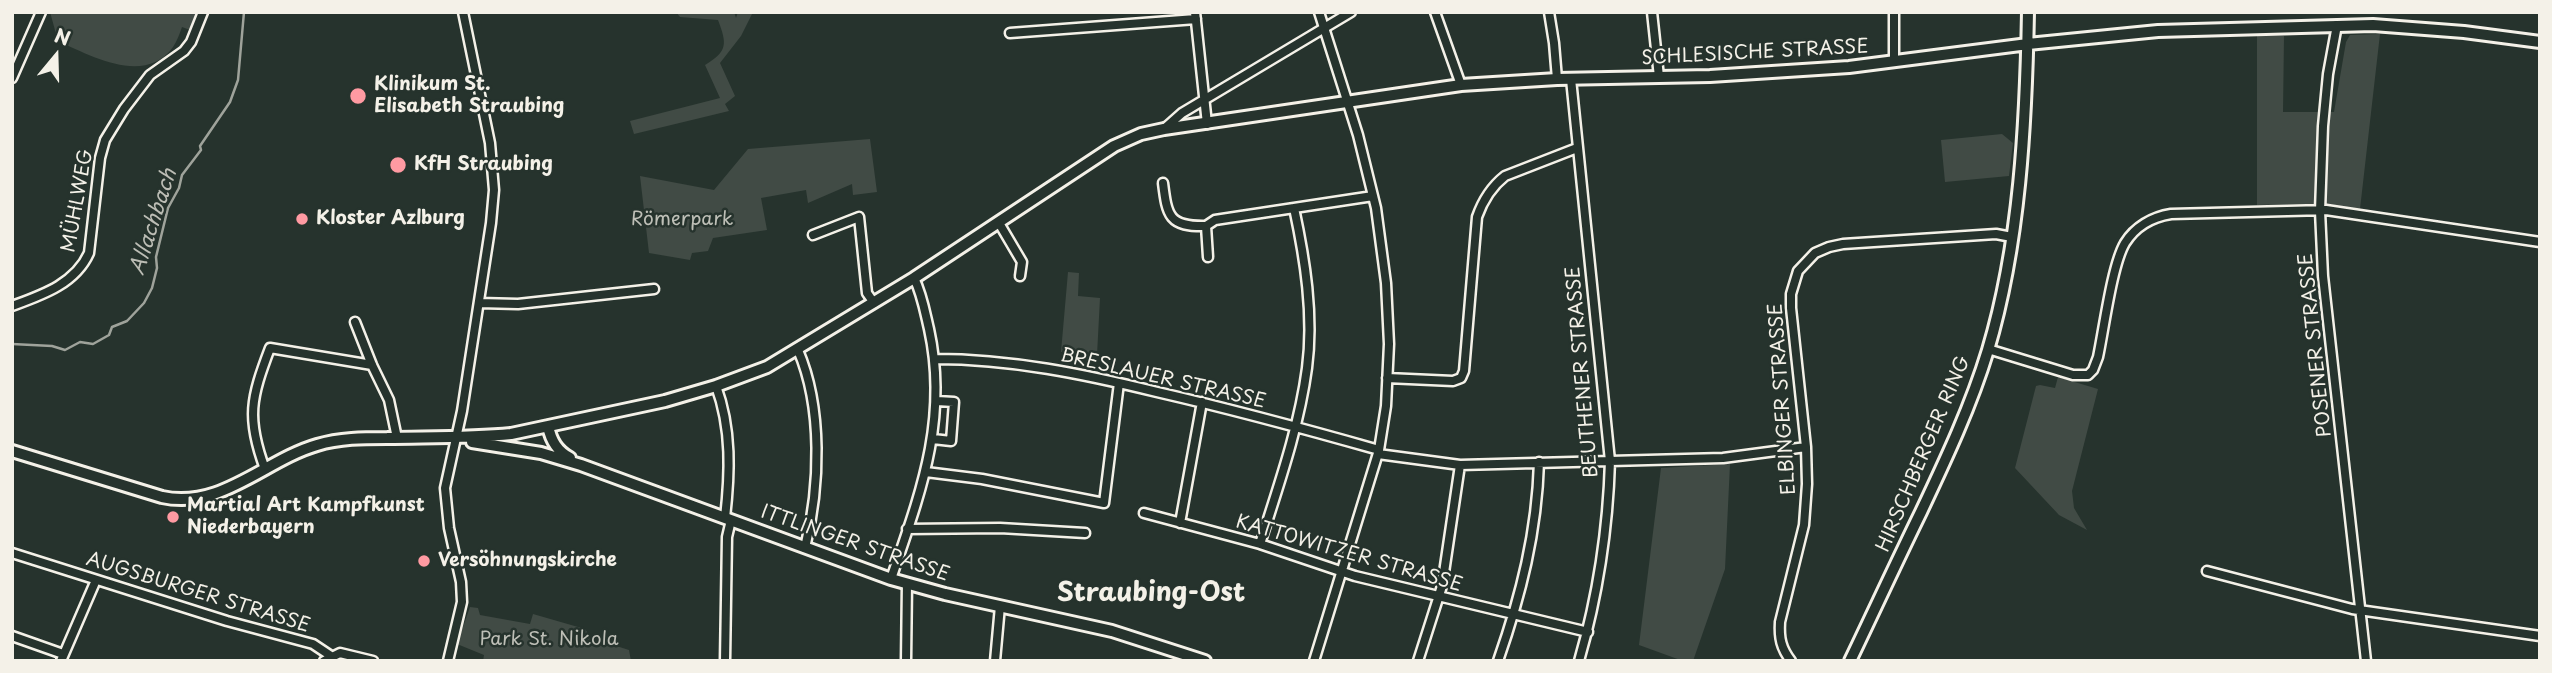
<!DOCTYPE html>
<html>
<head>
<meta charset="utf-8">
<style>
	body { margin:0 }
	#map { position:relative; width:2552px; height:673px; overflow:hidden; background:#26332d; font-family:"Playpen Sans",sans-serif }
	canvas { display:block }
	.frame { position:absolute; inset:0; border:14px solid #f4f1e8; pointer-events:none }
	.north { position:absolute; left:21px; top:21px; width:70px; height:70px; -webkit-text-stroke:5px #26332d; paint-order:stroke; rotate:19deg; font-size:19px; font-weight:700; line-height:28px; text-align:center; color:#f4f1e8 }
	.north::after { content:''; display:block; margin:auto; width:24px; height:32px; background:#f4f1e8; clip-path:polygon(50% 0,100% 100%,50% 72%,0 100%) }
</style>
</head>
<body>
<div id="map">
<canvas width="2552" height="673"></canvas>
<div class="frame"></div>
<div class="north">N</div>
</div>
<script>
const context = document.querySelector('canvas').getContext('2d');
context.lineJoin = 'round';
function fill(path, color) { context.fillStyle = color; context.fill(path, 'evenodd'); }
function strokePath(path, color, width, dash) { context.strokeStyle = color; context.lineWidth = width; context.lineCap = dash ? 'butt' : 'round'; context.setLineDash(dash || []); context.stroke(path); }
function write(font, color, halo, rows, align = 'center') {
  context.font = font + ' "Playpen Sans",sans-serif'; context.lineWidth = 5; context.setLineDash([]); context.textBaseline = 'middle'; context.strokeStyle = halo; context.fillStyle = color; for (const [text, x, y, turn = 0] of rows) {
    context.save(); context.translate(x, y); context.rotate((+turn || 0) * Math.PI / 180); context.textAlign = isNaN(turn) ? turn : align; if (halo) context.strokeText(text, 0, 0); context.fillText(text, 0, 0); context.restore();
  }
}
fill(new Path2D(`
	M50,12h146l-6,18 -8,-3c-2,6 -5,14 -9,20 -28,39 -82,9 -115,-6z
	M676,12h58l2,6 2,-6h15l-12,24 -21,27 15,33 -10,8 4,7 -95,23 -4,-13 90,-23 -15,-33c23,-14 22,-21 13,-45l-38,-3z
	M2380,34l-20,175 -57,-5 -46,1v-169h27l-1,76h51l12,-70 4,-7z
	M2002,134l11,9 -4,33 -64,6 -4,-42z
	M870,139l7,53 -24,3 -1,-11 -44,19 -2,-13 -45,8 6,32 -54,8 -5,13 -16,2 -2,7 -41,-7 -9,-77 74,14 34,-41z
	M1068,272l11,1 -1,23 22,2 -3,57 -36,-3z
	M2058,377l40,12 -26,102 2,17 13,22 -28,-15 -44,-47 21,-82 4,-1 15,3z
	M1730,464l-5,105 -32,92h-10l-44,-16 22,-177z
	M470,607l8,1 2,7 50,9 3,-10 52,15 6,9 38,12 2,11h-148l1,-6 -27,-11z`), '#414b45');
strokePath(new Path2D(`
	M12,344l40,2 13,4 15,-8 13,2 16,-9 3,-8 15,-6 17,-18 8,-15 5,-20 -1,-11 12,-49 11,-20 3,-13 19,-25 -1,-4 30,-44 8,-22 6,-68`), '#9fa39b', 2.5);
const street = new Path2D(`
	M1195,12l12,112
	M1435,12l26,73
	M1549,12l5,31 3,36
	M1652,12l7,65
	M1894,12v50
	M2337,25l-9,49 -5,52 -3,85 3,65 43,385
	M1010,33l186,-14
	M12,78l29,-66
	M1571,79l39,382c-2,69 -12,134 -31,200
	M1164,129l18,-16 169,-101
	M1163,183c4,33 6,44 43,43
	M999,223l23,39 -2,14
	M813,235l46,-18 8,76 7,10
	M1208,257l-2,-31 9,-6 158,-24
	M479,303l39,1 136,-15
	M12,306c30,-11 63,-22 77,-53l11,-95 5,-18 19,-31 26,-34 34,-24 7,-9 12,-30
	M355,322l17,43 17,35 8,38
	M1988,349l85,26h15l5,-5 5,-13c6,-28 14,-92 27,-114 10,-16 27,-26 46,-29l155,-4 214,32
	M798,350c25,58 22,137 7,198
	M935,359c76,0 149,15 222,33 74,17 148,37 222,58
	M1387,378l66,3 8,-3 3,-7 13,-154c6,-17 14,-30 28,-41l72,-28
	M716,386c16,43 14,88 9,132
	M933,439l18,2 3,-39 -17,-1
	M1378,454l82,11 263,-7 83,-11
	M265,469c-19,-51 -14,-71 5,-121l102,17
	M926,472l56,7 122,24 15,-120
	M1144,513l116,31 95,32 233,56
	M1180,523l22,-121
	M907,529l93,-1 85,5
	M1260,544c18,-57 39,-116 47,-176 7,-53 -2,-109 -13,-160
	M12,553l215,68 86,23 18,12
	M2207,571l145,38 188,27
	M891,579c29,-85 58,-159 38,-250 -4,-17 -7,-35 -15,-51
	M12,636l51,18
	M61,661l35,-81
	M324,661l16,-8 33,8
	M448,661l14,-59 -1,-20 -12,-54 -4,-40 17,-77 29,-188 3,-33 -4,-47 -27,-131
	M725,661l2,-124 4,-17
	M906,661l1,-78
	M995,661l5,-55
	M1314,661l65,-211 7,-44 3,-62 -3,-61 -10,-75 -18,-73 -39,-123
	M1418,661l24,-75 18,-121
	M1498,661c23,-66 39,-129 41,-199
	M1791,661c-10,-13 -12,-23 -11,-39l24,-97 3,-41 -1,-37 -15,-139v-14l7,-23 17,-18 14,-6 14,-3 153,-10 16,3`);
const secondary = new Path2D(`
	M548,426c3,15 9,25 22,32
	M472,442l69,11 40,12 310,114 54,15 167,37 93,30
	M12,451l150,46c59,13 103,-37 155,-52 23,-7 46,-7 70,-7 41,-1 82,0 124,-4l154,-33 51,-15 51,-19 147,-89 200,-132 27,-12 23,-5 297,-44 96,-6 153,-3 139,-9 179,-23 130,-13 215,-6 91,7 76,10
	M1850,661c24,-50 47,-100 71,-149 25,-53 50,-106 67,-162 32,-107 38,-227 40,-338`);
strokePath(street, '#f4f1e8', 13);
strokePath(secondary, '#f4f1e8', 16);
strokePath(street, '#26332d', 8);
strokePath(secondary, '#26332d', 10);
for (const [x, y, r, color] of [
	[358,96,9,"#ff9aa2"],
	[398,165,9,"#ff9aa2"],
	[302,219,7,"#ff9aa2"],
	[173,517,7,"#ff9aa2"],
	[424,561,7,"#ff9aa2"]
]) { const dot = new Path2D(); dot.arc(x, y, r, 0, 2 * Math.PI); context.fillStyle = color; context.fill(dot); strokePath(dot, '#26332d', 2.5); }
write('19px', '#f4f1e8', '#26332d', [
	["SCHLESISCHE STRASSE",1755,53,-3],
	["MÜHLWEG",78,201,-80],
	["POSENER STRASSE",2316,345,-96],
	["BEUTHENER STRASSE",1583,372,-95],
	["BRESLAUER STRASSE",1163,379,13],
	["ELBINGER STRASSE",1783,399,-94],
	["HIRSCHBERGER RING",1924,454,-67],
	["ITTLINGER STRASSE",855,544,19],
	["KATTOWITZER STRASSE",1349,554,16],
	["AUGSBURGER STRASSE",198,593,17]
]);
write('bold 19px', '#f4f1e8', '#26332d', [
	["Klinikum St.",374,85],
	["Elisabeth Straubing",374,107],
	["KfH Straubing",414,165],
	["Kloster Azlburg",316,219],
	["Martial Art Kampfkunst",187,506],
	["Niederbayern",187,528],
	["Versöhnungskirche",438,561]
], 'left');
write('19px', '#bebfb7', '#26332d', [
	["Römerpark",682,220],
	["Park St. Nikola",549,640]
]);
write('italic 21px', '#bcbdb5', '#26332d', [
	["Allachbach",154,222,-72]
]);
write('bold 26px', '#f4f1e8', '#26332d', [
	["Straubing-Ost",1151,594]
]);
</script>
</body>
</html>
